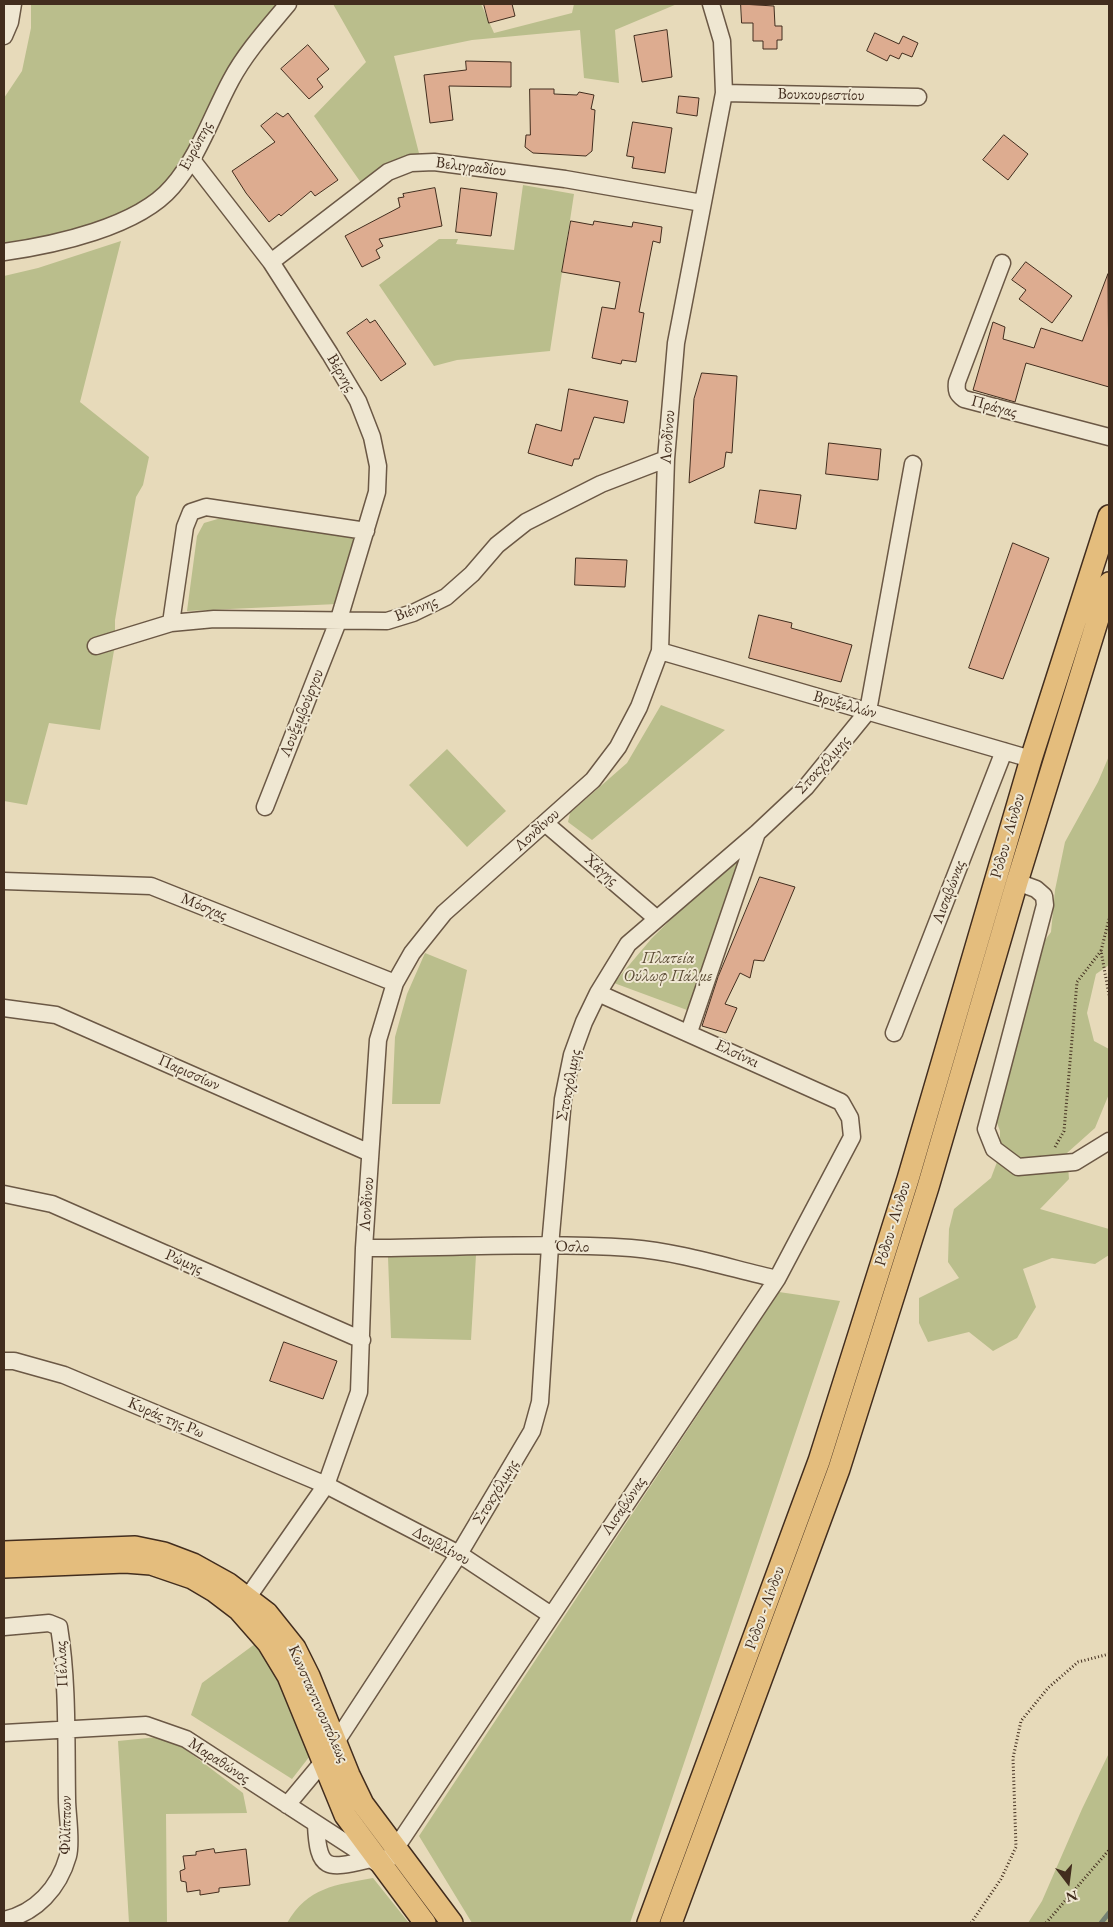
<!DOCTYPE html>
<html>
<head>
<meta charset="utf-8">
<style>
	body { margin:0 }
	#map { position:relative; width:1113px; height:1927px; overflow:hidden; background:#e7daba; font-family:"EB Garamond",serif }
	canvas { display:block }
	.frame { position:absolute; inset:0; border:5px solid #422d1e; pointer-events:none }
	.north { position:absolute; left:1043px; top:1857px; width:50px; height:50px; -webkit-text-stroke:4px #efe7d2; paint-order:stroke; rotate:165deg; font-size:14px; font-weight:700; line-height:20px; text-align:center; color:#422d1e }
	.north::after { content:''; display:block; margin:auto; width:18px; height:22px; background:#422d1e; clip-path:polygon(50% 0,100% 100%,50% 72%,0 100%) }
</style>
</head>
<body>
<div id="map">
<canvas width="1113" height="1927"></canvas>
<div class="frame"></div>
<div class="north">N</div>
</div>
<script>
const context = document.querySelector('canvas').getContext('2d');
context.lineJoin = 'round';
function fill(path, color) { context.fillStyle = color; context.fill(path, 'evenodd'); }
function strokePath(path, color, width, dash) { context.strokeStyle = color; context.lineWidth = width; context.lineCap = dash ? 'butt' : 'round'; context.setLineDash(dash || []); context.stroke(path); }
function write(font, color, halo, rows, align = 'center') {
  context.font = font + ' "EB Garamond",serif'; context.lineWidth = 4; context.setLineDash([]); context.textBaseline = 'middle'; context.strokeStyle = halo; context.fillStyle = color; for (const [text, x, y, turn = 0] of rows) {
    context.save(); context.translate(x, y); context.rotate((+turn || 0) * Math.PI / 180); context.textAlign = isNaN(turn) ? turn : align; if (halo) context.strokeText(text, 0, 0); context.fillText(text, 0, 0); context.restore();
  }
}
fill(new Path2D(`
	M31,4h255l-107,170 -24,28 -151,55v-159l18,-27 9,-43z
	M333,4h148l13,29 78,-20 2,-9h103l-62,26 4,53 -35,-5 -4,-48 -108,10 -78,16 27,105 -57,26 -50,-71 52,-54z
	M523,185l51,9 -24,157 -93,9 -23,6 -55,-81 60,-46h19l-2,5 58,6z
	M121,241l-41,161 69,55 -6,28 -7,12 -21,123v25l-15,85 -51,-7 -22,82 -23,-4v-525l34,-8z
	M221,518l139,20 -23,66 -150,7 10,-75 7,-13z
	M661,705l64,25 -133,110 -24,-18 2,-9 57,-50z
	M447,749l59,62 -39,36 -58,-62z
	M1109,756v209l-13,9 -9,39 7,28 15,8v45l-14,34 -28,25 2,26 -29,30 69,20v26l-14,9 -43,-6 -29,11 13,38 -19,31 -24,13 -24,-19 -41,10 -9,-19v-25l40,-20 -11,-16 1,-33 5,-20 37,-31 9,-24v-23l-8,-22 37,-147 22,-30 4,-42 10,-48 33,-60z
	M735,857l10,6 -58,147 -73,-27 38,-45z
	M425,953l42,17 -27,134h-48l3,-67 12,-43z
	M476,1255l-5,85 -80,-2 -3,-81z
	M779,1292l61,9 -210,622h-158l-53,-87z
	M259,1641l54,111 -21,27 -101,-64 11,-32z
	M168,1736l75,57 4,20 -81,1 1,109h-38l-11,-182z
	M1109,1753v170h-81l14,-22 40,-92z
	M373,1878l36,45h-122c21,-36 48,-38 86,-45z`), '#babe8c');
strokePath(new Path2D(`
	M1101,1923l8,-10`), '#758273', 5);
const building = new Path2D(`
	M484,4h28l3,12 -26,7z
	M741,4l33,2 1,20h7v14h-5v9h-14v-8h-10v-18h-11z
	M667,30l5,47 -30,5 -8,-46z
	M875,33l24,11 4,-8 15,7 -6,14 -10,-4 -3,6 -9,-4 -3,6 -20,-10z
	M308,45l21,24 -12,10 6,8 -14,12 -28,-30z
	M466,61l45,1v25l-62,-1 4,34 -23,3 -6,-48 42,-5z
	M530,89h24v5l23,1 2,-3 15,3 -3,14 4,1 -3,41 -6,5 -53,-3 -8,-6 1,-12h4z
	M679,96l20,2 -2,18 -20,-3z
	M277,113l6,4 5,-4 50,67 -23,16 -4,-5 -30,25 -2,-2 -10,8 -23,-29 -14,-22 43,-29 -14,-16z
	M633,122l39,6 -7,45 -33,-5 2,-11 -7,-1z
	M1004,135l24,19 -20,26 -25,-20z
	M435,188l7,38 -63,13 4,7 -7,4 4,8 -18,9 -17,-31 55,-29 -2,-9 6,-1 -1,-3z
	M461,188l36,5 -6,43 -35,-4z
	M571,221l22,4 1,-4 38,6 1,-5 29,5 -2,16 -7,-2 -14,71 5,1 -8,49 -14,-2 -1,4 -29,-6 10,-51 13,2 5,-27 -58,-10z
	M1026,262l46,34 -20,27 -33,-24 7,-9 -14,-10z
	M1108,274l1,113 -83,-24 -11,39 -42,-12 20,-68 12,5 -2,12 31,9 7,-20 41,13z
	M367,319l3,4 5,-3 31,44 -25,17 -34,-48z
	M702,373l35,3 -5,77 -6,-1 -2,15 -35,16 5,-84z
	M569,389l59,12 -4,22 -30,-6 -15,42h-5l-2,7 -44,-13 8,-29 25,7z
	M829,443l52,6 -3,31 -52,-6z
	M760,490l41,5 -5,34 -41,-6z
	M1013,543l36,15 -46,121 -34,-11z
	M576,558l51,2 -2,27 -50,-2z
	M759,615l33,8 -1,5 61,17 -11,37 -92,-24z
	M760,877l35,10 -31,74 -10,-1 -4,18 -10,-5 -15,31 12,4 -11,25 -24,-7 16,-49z
	M284,1342l53,19 -14,38 -53,-18z
	M214,1849l1,4 31,-4 4,36 -31,3v4l-19,3v-5l-13,2 -1,-10 -5,-1 -1,-10 5,-2 -2,-13 13,-1v-3z`);
fill(building, '#ddac90');
strokePath(building, '#422d1e', 1);
const minor = new Path2D(`
	M4,36l6,-14 3,-18
	M724,93l194,4
	M192,160l79,102 59,92 28,47 14,36 6,29 -1,26 -38,127 -74,188
	M4,252c50,-7 134,-25 168,-65 27,-31 40,-72 59,-107 15,-28 37,-52 57,-76
	M271,262l117,-90 23,-9 23,-1 131,17 137,24
	M1002,263l-45,119c-1,9 0,12 7,17l145,38
	M171,623l14,-96 6,-15 15,-5 160,24
	M96,646l75,-23 43,-4 173,2 26,-8 33,-16 26,-23 25,-29 29,-23 75,-38 65,-25
	M660,651l371,108
	M545,823l111,95
	M4,881l147,5 244,97
	M1017,882l19,7 8,7 1,9 -59,224 8,20 24,18 57,-5 34,-21
	M4,1008l52,7 314,138
	M689,1032l68,-199
	M894,1033l110,-282
	M4,1194l48,10 310,136
	M364,1248c88,0 179,-6 267,0 49,4 98,20 146,31
	M4,1361h10l50,14 262,110 133,69 92,61
	M241,1607l85,-122 33,-93 5,-144 14,-208 17,-57 17,-30 32,-40 149,-133 25,-33 21,-40 21,-56 6,-192 10,-116 48,-250 -2,-52 -11,-37
	M4,1627l45,-4 10,4c9,55 7,116 8,172 0,15 5,43 1,57 -9,32 -32,57 -64,64
	M4,1733l142,-8 40,14 197,128 394,-588 75,-142 -2,-19 -9,-16 -243,-109
	M287,1805l35,-42 14,-21 123,-188 73,-123 8,-29 10,-156 13,-147 9,-44 12,-33 14,-29 30,-49 129,-111 49,-46 62,-76 45,-247
	M316,1824c2,49 12,45 55,35`);
const major = new Path2D(`
	M4,1552l131,-5 29,6 29,11 36,20 38,29 28,35 14,28 40,99 14,29 89,119
	M4,1567l121,-5 26,2 41,14 22,13 25,19 29,33 20,33 57,139 80,108
	M648,1923l171,-462 89,-282 123,-420 78,-243
	M671,1923l168,-454 89,-282 89,-305 92,-299`);
strokePath(minor, '#6b5845', 19);
strokePath(major, '#422d1e', 24);
strokePath(new Path2D(`
	M1109,919l-8,32 8,44
	M1055,1147l9,-16 13,-149 24,-31
	M971,1923l30,-44 15,-32 -3,-89 8,-37 27,-33 30,-26 31,-8
	M1046,1923l63,-73`), '#422d1e', 3, [1, 2.5]);
strokePath(minor, '#efe7d2', 16);
strokePath(major, '#e4bd7d', 21);
write('16px', '#422d1e', '#efe7d2', [
	["Βουκουρεστίου",821,95,1],
	["Ευρώπης",196,146,-62],
	["Βελιγραδίου",471,167,7],
	["Βέρνης",341,373,59],
	["Πράγας",994,407,15],
	["Λονδίνου",668,437,-86],
	["Βιέννης",416,609,-22],
	["Βρυξελλών",845,705,16],
	["Λουξεμβούργου",302,713,-68],
	["Στοκχόλμης",823,765,-48],
	["Λονδίνου",537,830,-42],
	["Ρόδου - Λίνδου",1008,836,-74],
	["Χάγης",601,870,41],
	["Λισαβώνας",949,892,-69],
	["Μόσχας",204,907,22],
	["Ελσίνκι",737,1054,25],
	["Παρισσίων",189,1073,24],
	["Στοκχόλμης",569,1085,-79],
	["Λονδίνου",367,1204,-86],
	["Ρόδου - Λίνδου",893,1224,-73],
	["Όσλο",572,1247,1],
	["Ρώμης",184,1262,24],
	["Κυράς της Ρω",166,1418,23],
	["Στοκχόλμης",496,1492,-59],
	["Λισαβώνας",624,1506,-56],
	["Δουβλίνου",441,1546,29],
	["Ρόδου - Λίνδου",765,1608,-70],
	["Πέλλας",62,1664,-93],
	["Κωνσταντινουπόλεως",318,1704,66],
	["Μαραθώνος",219,1761,33],
	["Φιλίππων",66,1825,-89]
]);
write('italic 16px', '#5a4a34', '#efe7d2', [
	["Πλατεία",668,959],
	["Ούλωφ Πάλμε",668,977]
]);
</script>
</body>
</html>
